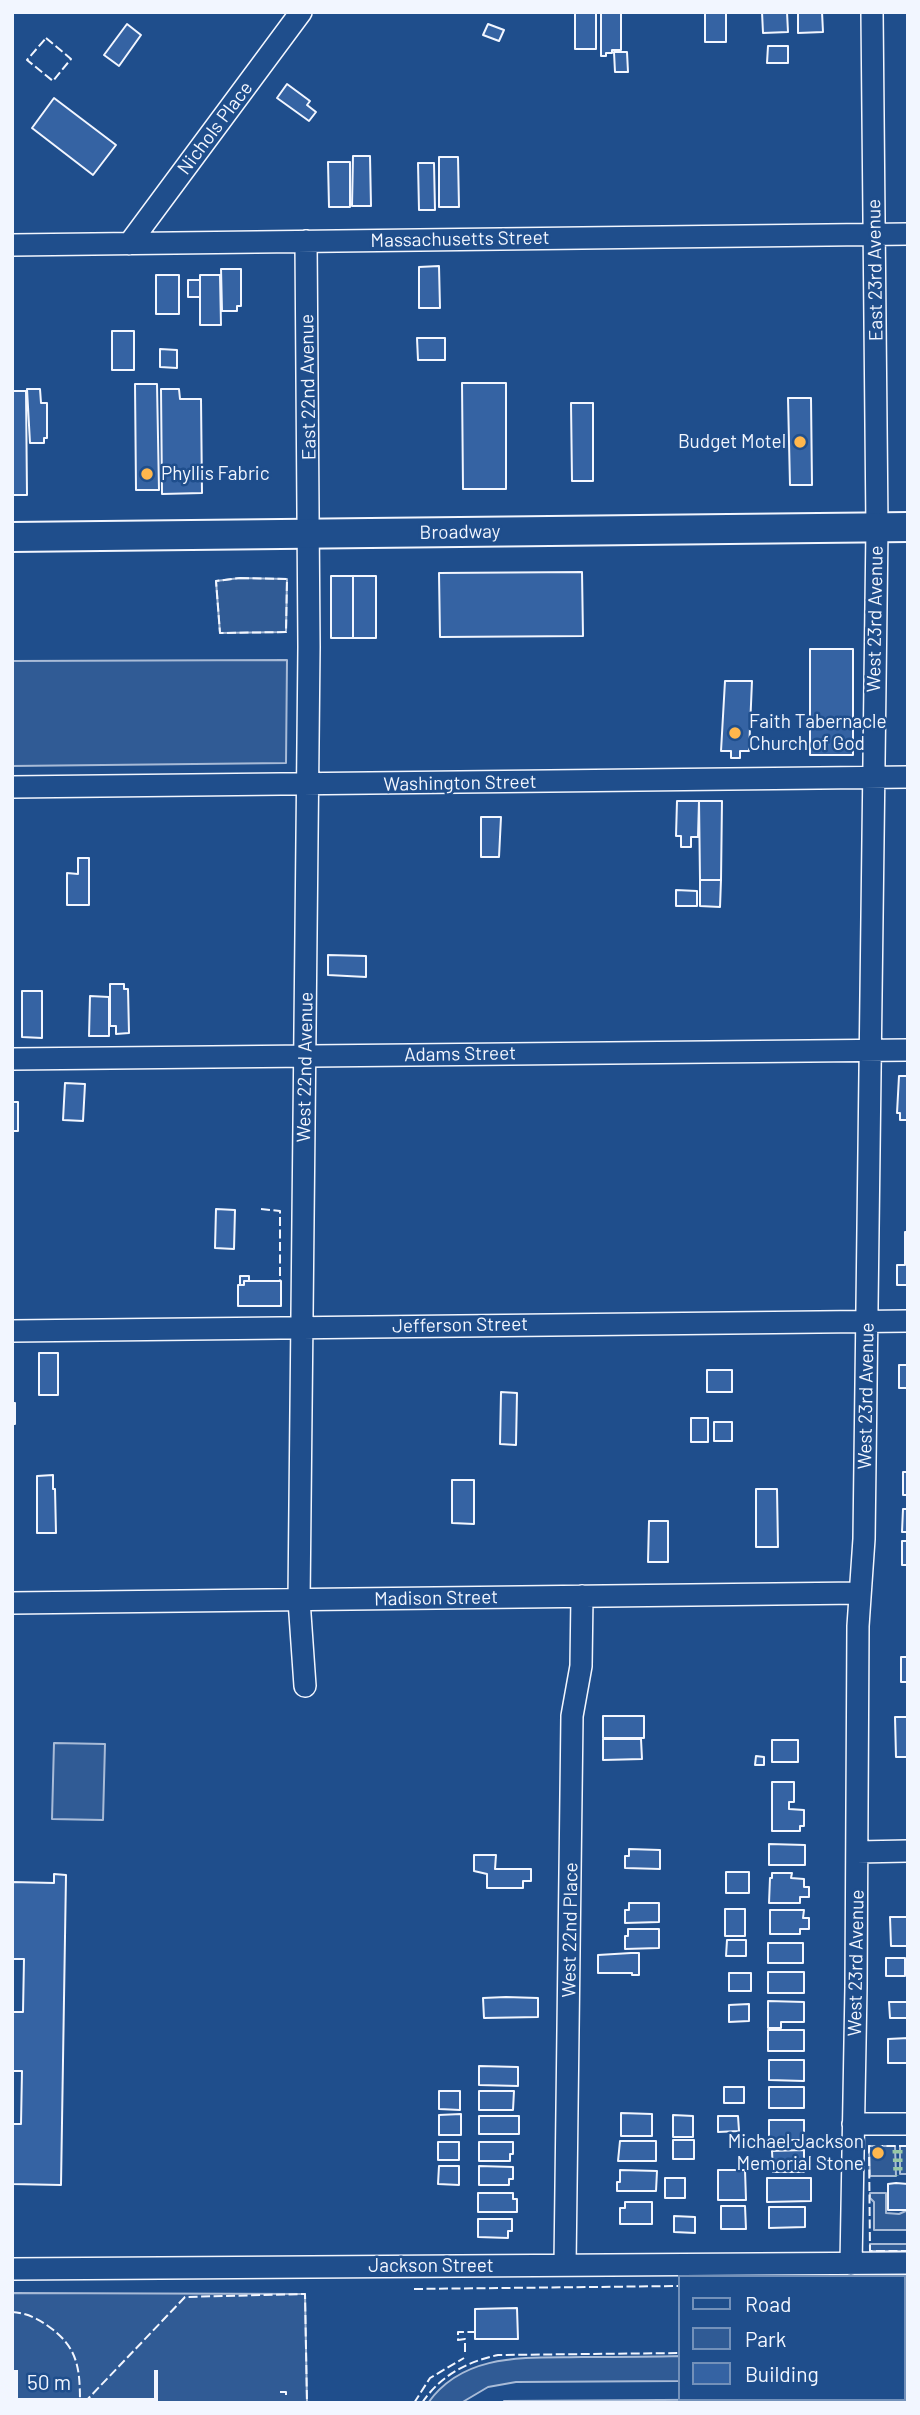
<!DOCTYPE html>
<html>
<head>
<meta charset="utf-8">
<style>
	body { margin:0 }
	#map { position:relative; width:920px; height:2415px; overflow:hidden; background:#1f4e8c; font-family:Barlow,sans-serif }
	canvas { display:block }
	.frame { position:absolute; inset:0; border:14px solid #f2f6ff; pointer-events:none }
	.legend { position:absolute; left:678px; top:2275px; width:228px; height:126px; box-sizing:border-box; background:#1f4e8c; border:2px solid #7391ba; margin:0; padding:9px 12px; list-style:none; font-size:21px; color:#f2f6ff }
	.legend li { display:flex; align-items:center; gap:14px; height:35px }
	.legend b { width:35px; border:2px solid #7391ba }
	.scale { position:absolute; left:14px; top:2370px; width:144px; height:32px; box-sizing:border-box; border:4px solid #f2f6ff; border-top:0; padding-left:9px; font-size:21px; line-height:24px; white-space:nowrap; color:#f2f6ff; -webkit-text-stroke:5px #1f4e8c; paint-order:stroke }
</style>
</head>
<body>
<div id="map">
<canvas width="920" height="2415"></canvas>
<div class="frame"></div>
<ul class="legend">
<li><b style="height:9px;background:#1f4e8c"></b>Road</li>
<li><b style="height:19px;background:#305b95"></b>Park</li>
<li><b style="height:19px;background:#3563a3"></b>Building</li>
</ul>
<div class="scale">50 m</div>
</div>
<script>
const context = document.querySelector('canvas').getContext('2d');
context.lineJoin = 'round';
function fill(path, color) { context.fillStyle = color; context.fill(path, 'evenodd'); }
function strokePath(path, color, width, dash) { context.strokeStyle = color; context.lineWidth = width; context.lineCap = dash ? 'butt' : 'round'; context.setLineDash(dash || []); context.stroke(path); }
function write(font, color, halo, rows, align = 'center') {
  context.font = font + ' Barlow,sans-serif'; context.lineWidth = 5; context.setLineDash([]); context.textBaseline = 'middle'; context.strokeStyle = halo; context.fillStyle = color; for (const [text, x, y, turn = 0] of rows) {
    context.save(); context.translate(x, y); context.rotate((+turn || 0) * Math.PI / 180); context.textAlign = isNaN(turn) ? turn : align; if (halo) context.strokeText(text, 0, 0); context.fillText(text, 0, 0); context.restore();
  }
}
const green = new Path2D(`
	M240,578l47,1 -1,53 -66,1 -4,-52z
	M287,660l-1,103 -274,3v-105z
	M54,1743l51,1 -2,76 -51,-1z
	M869,2146h26l1,30h-26z
	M900,2146h8v28h-8z
	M870,2193h16v20l13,1 9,-4v20h-34v-28l-4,-4z
	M870,2244h38v7h-38z
	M12,2293l293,1 2,109h-295z
	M680,2356v25l-164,1 -28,5 -27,16h-33c36,-51 99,-45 154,-46 33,0 66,0 98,-1z
	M817,2399l1,4h-314v-2z`);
fill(green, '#305b95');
strokePath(green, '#a8bbd7', 2);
const building = new Path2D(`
	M575,12h21v37h-21z
	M601,12h20v38h-9v3h-6v3h-5z
	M705,12h21v30h-21z
	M762,12h25l1,20 -25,1z
	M798,12h24l1,20 -25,1z
	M127,24l14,11 -22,31 -15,-11z
	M488,24l16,6 -5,11 -16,-6z
	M768,46h20v17h-21z
	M614,52h13l1,20h-13z
	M287,84l23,17 -3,4 9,7 -7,9 -32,-23z
	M54,98l62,47 -23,30 -61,-47z
	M353,156h17l1,50h-19z
	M439,157h19l1,50h-20z
	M328,162h22v45h-21z
	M418,163h16l1,47h-16z
	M439,266l1,42h-21v-41z
	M221,269h20v37h-4v5h-15z
	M156,275h23v39h-23z
	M200,275h20l1,50h-21z
	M188,280h12v17h-12z
	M112,331h22v39h-22z
	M417,338h28v22h-27z
	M160,349l17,1v18l-17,-1z
	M462,383h44v106h-43z
	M135,384h22l2,106h-23z
	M27,389h13l1,14h6v35h-3v5h-14z
	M161,389h18l1,10h21l1,94 -40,1z
	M12,391h14l1,104h-15z
	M788,398h23l1,87h-22z
	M571,403h22v78h-21z
	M582,572l1,64 -143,1 -1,-64z
	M331,576h22v62h-22z
	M353,576h23v62h-23z
	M810,649h43v106h-43z
	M725,681h27l-3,70h-9v7h-9v-7h-10z
	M677,801h22l-1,36h-7v10h-10v-11h-5z
	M699,801h23l-1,79h-21z
	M481,817h20l-2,40h-18z
	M78,858h11v47h-22v-32l11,1z
	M700,880h21l-1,27 -20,-1z
	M676,890l21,1v15h-21z
	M328,955l38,1v21l-38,-2z
	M110,984h14v5h4l1,44 -13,1v-8h-6z
	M22,991h20v47l-20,-1z
	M90,996l19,1v39h-20z
	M899,1076h9v44h-8v-7h-3z
	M65,1083l20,1 -2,37 -20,-1z
	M12,1102h6v29h-6z
	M216,1209l19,1 -1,39 -19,-1z
	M905,1232h3v53h-11v-20h8z
	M240,1276h9v5h-5v4h-4z
	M244,1281h37v25h-43v-21h6z
	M39,1353h19v42h-19z
	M899,1365h9v23h-9z
	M707,1370h25v22h-25z
	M501,1392l16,1 -1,52 -16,-1z
	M12,1403h3v21h-3z
	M691,1418h17v24h-17z
	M714,1422h18v19h-18z
	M903,1472h5v23h-5z
	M53,1475v14h2l1,44h-19v-57z
	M452,1480h22v44l-22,-1z
	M756,1489h21l1,58h-22z
	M903,1509h5v23h-6z
	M649,1521h19v41h-20z
	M902,1541h6v24h-6z
	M901,1657h7v25h-7z
	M603,1716h41v22h-41z
	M895,1717h13v40h-12z
	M603,1739h38l1,20 -39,1z
	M772,1740h26v22h-26z
	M756,1756l8,1v8h-9z
	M772,1782h22v20h-5v7l15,1v16h-4v5h-28z
	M769,1844l36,1v20h-36z
	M629,1849l31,1v19l-35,-1v-12h4z
	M474,1855h22l-1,14h36v12h-8v7h-36v-14l-13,-3z
	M726,1872h23v21h-23z
	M772,1873h20l-1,5 13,1v8h5v10h-9v6h-31l1,-25h2z
	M54,1874l12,1 -5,310 -49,-1v-60h9l1,-53h-10v-59h11l1,-53h-12v-77l42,1z
	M629,1903h30v19l-34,1v-13h4z
	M725,1909h20v27h-20z
	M770,1910h34l-1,8h6v11h-9v5h-30z
	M890,1917h18v29h-17z
	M628,1929h31v19l-34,1v-13h3z
	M727,1940h19v16h-20z
	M768,1943h35v20h-35z
	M631,1953h8v22h-7v-2h-34v-18z
	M886,1958h19v18h-19z
	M768,1972h36v21h-36z
	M729,1973h22v18h-22z
	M506,1997l32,1v19l-54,1 -1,-20z
	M768,2001l36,1v20h-23v6h-13z
	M889,2002h19v16h-18z
	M749,2004v17l-20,1v-17z
	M768,2030h36v21h-36z
	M908,2038v25h-20v-24z
	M769,2060h35v21l-35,-1z
	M479,2066l39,1v19l-39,-1z
	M724,2087h20v16h-20z
	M769,2087h35v21h-35z
	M439,2091h21v19l-21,-1z
	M479,2091h35l-1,19h-34z
	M621,2113l31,1v22h-31z
	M461,2114v21h-22v-20z
	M673,2115l20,1v21h-20z
	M479,2116h40v18h-40z
	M718,2116h20l1,15 -21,1z
	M769,2120h35v20h-35z
	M673,2140h21v19h-21z
	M620,2141h36v20h-38z
	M438,2142h21v18h-21z
	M479,2142h34v12h-3v7h-31z
	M804,2150v22h-31l-1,-21z
	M439,2166h20v19l-21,-1z
	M479,2166l34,1v12h-4v6h-30z
	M620,2170l37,1 -1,20h-39v-9h3z
	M718,2170h27l1,30h-28z
	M665,2178h20v20h-20z
	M767,2178h44v23l-44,1z
	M896,2183l12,1v26h-20v-26z
	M478,2193h35v6h4v13h-39z
	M625,2202h27v22h-32v-16h5z
	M721,2206h24l1,23h-25z
	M769,2207h36v20l-36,1z
	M674,2216l21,1v16l-21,-1z
	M478,2219h34v12h-4v7l-30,-1z
	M517,2308l1,31h-43v-30z`);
fill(building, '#3563a3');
strokePath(building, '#f2f6ff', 2);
const minor = new Path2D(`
	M129,244l172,-232
	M12,245l896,-11
	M12,787l896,-10
	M12,1059l896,-9
	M12,1331l896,-10
	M12,1603l848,-10
	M305,1686l-6,-86 10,-953 -3,-406
	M857,1852l51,-1
	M853,2124h55
	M851,2264l5,-277 2,-361 6,-87 13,-1011 -5,-516
	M565,2265l7,-549 9,-50 1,-70
	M12,2269l896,-6`);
const major = new Path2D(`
	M12,537l896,-10`);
strokePath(minor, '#f2f6ff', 24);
strokePath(major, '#f2f6ff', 32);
strokePath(minor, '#1f4e8c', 21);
strokePath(major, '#1f4e8c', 28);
strokePath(new Path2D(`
	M895,2150l1,26
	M900,2150v24`), '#97c8a6', 5, [3.5, 5]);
strokePath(new Path2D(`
	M46,38l25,21 -18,22 -26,-21z
	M240,578l47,1 -1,53 -66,1 -4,-52z
	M261,1209l19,2v70
	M908,2146h-39l1,105h38
	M904,2278h4
	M414,2289l266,-3
	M12,2312c14,1 25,6 36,14 30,21 32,42 32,77
	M465,2352v-13l-7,1v-8h17
	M904,2360h4
	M280,2392h6v4
	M84,2403l101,-106 120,-3 2,109
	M414,2403l16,-25 34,-20
	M422,2403c18,-27 44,-41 76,-48l182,-2`), '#f2f6ff', 2, [9, 3.5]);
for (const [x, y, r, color] of [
	[800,442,7,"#ffb74d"],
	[147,474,7,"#ffb74d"],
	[735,733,7,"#ffb74d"],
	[878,2153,7,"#ffb74d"]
]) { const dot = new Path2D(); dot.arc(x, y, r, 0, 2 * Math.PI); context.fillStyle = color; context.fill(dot); strokePath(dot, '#1f4e8c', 2.5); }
write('19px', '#f2f6ff', '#1f4e8c', [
	["Nichols Place",215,128,-53],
	["Massachusetts Street",460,239,-1],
	["East 23rd Avenue",875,270,-91],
	["East 22nd Avenue",308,387,-91],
	["Broadway",460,532,-1],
	["West 23rd Avenue",875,619,-89],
	["Washington Street",460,783,-1],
	["Adams Street",460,1054,-1],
	["West 22nd Avenue",305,1067,-89],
	["Jefferson Street",460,1325,-1],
	["West 23rd Avenue",866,1396,-89],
	["Madison Street",436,1598,-1],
	["West 22nd Place",570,1930,-89],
	["West 23rd Avenue",856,1963,-89],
	["Jackson Street",431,2266]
]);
write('19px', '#f2f6ff', '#1f4e8c', [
	["Budget Motel",786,442],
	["Phyllis Fabric",161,474,"left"],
	["Faith Tabernacle",749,722,"left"],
	["Church of God",749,744,"left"],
	["Michael Jackson",864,2142],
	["Memorial Stone",864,2164]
], 'right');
</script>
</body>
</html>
